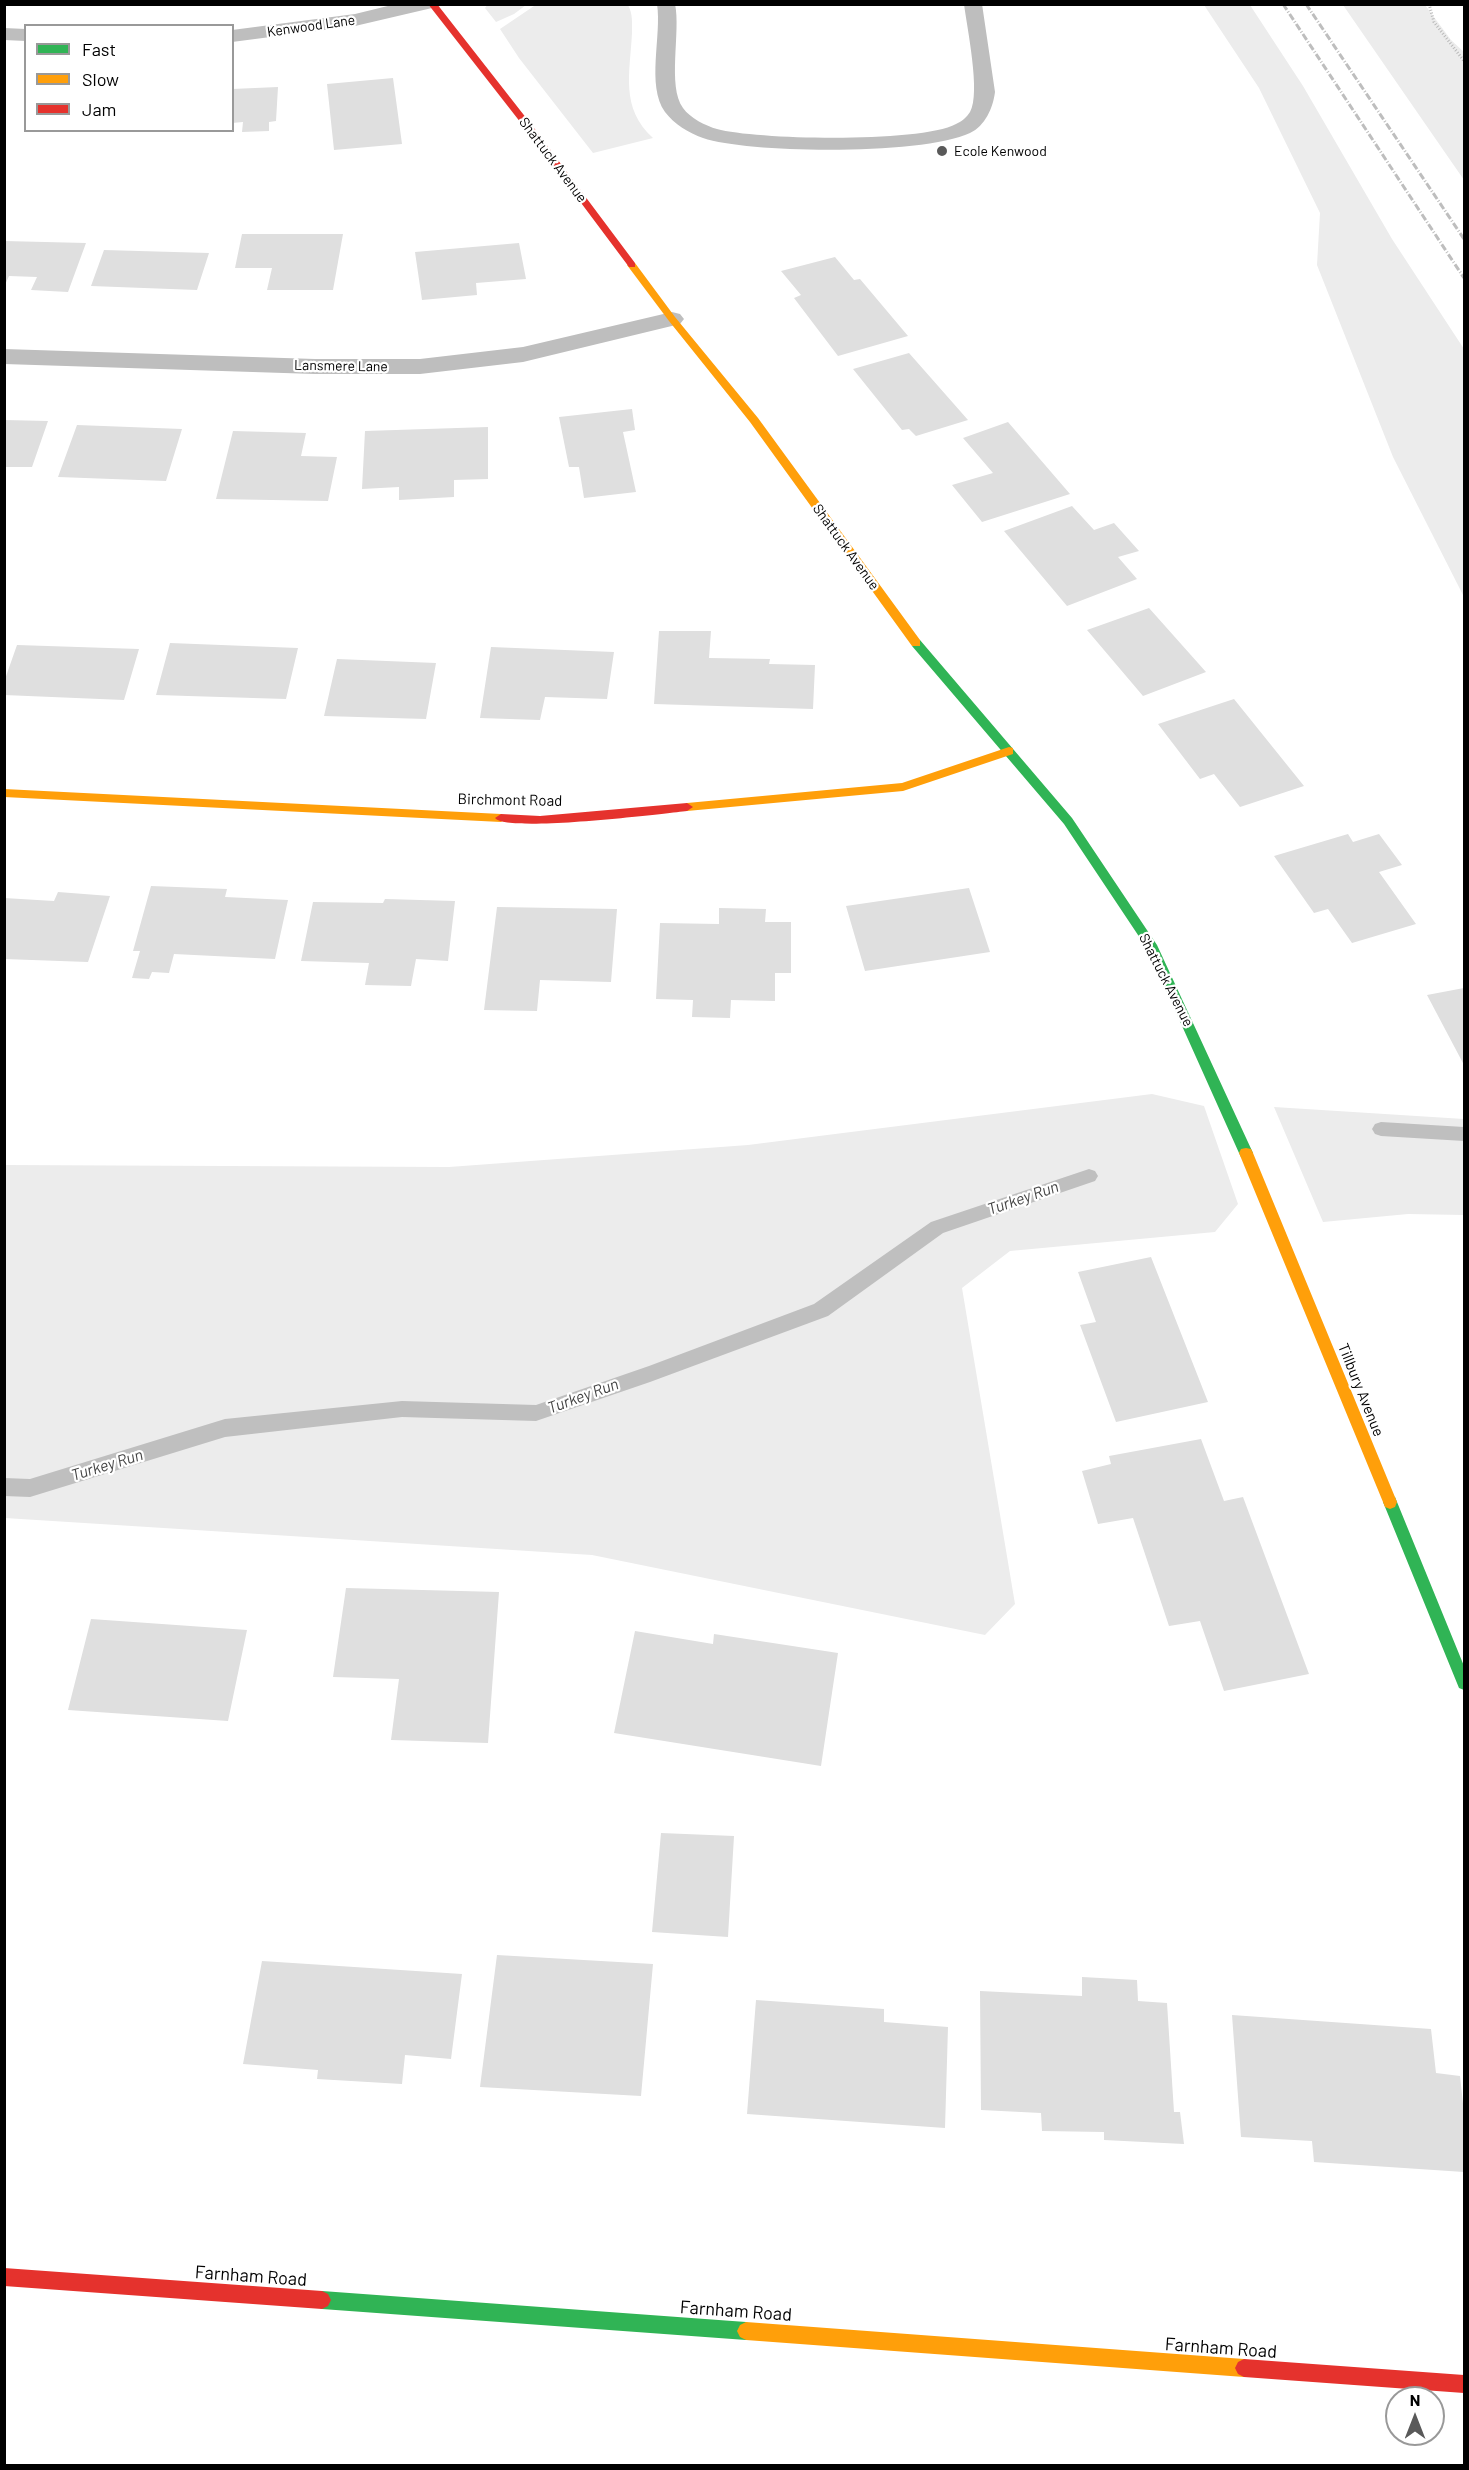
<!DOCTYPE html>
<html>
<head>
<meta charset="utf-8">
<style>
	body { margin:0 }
	#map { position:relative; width:1469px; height:2470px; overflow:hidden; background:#fff; font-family:Barlow,sans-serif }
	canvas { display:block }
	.frame { position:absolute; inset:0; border:6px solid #000; pointer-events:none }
	.legend { position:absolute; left:24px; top:24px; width:210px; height:108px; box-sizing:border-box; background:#fff; border:2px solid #999; margin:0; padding:8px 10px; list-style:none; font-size:18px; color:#000 }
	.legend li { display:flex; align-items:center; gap:12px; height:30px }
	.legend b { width:30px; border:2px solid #999 }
	.north { position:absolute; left:1385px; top:2386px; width:60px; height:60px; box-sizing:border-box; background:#fff; border:2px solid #999; border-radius:50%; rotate:0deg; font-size:16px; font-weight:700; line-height:24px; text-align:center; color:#000 }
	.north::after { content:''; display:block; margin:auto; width:21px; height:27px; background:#595959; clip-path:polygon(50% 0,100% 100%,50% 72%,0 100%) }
</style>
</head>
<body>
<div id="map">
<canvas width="1469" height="2470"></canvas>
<div class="frame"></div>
<ul class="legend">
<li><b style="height:8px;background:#30b455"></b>Fast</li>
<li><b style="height:8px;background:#ff9f0a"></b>Slow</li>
<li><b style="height:8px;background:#e5322d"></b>Jam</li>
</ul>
<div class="north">N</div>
</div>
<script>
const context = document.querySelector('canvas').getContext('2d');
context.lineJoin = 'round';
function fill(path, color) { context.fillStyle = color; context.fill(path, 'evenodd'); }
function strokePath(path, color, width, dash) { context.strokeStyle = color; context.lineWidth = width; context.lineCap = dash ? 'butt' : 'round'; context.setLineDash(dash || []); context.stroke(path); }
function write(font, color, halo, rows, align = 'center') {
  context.font = font + ' Barlow,sans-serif'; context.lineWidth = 4.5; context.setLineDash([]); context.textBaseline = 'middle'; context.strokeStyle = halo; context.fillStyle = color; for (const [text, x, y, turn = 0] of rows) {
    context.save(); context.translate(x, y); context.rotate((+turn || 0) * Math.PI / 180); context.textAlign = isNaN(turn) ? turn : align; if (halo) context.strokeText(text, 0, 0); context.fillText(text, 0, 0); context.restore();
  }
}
fill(new Path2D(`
	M488,4h38v1l-12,9 -18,8 -11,-14z
	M537,4l91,1c5,9 4,18 4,28 -2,40 -12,75 21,105l-60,15 -74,-95 -19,-29z
	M1204,5h46l53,81 89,153 72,110v248l-71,-140 -76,-192 3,-52 -61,-125z
	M1343,5h82l26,35 13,12v128z
	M1152,1094l52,12 34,98 -23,28 -205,19 -48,37 53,316 -30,31 -393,-80 -587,-37v-353l444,2 299,-22z
	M1274,1107l190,12v96l-56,-1 -85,8z`), '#ececec');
fill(new Path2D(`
	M1381,1122l83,5v14l-83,-5 -6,-2 -3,-5 3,-5z
	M1089,1169l6,2 3,5 -3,5 -152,52 -115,83 -178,66 -114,39 -134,-4 -177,20 -195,60 -26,-1v-18l26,1 195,-60 177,-18 134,4 113,-39 165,-62 117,-82z`), '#bfbfbf');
fill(new Path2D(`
	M393,78l9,66 -68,6 -7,-66z
	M278,87l-2,34 -7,1v9l-27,1 1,-10 -11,1v-34z
	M242,234h101l-10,56h-66l5,-22h-37z
	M4,241l82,2 -18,49 -37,-2 6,-13 -28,-1 -5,11z
	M519,243l7,36 -50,4 1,12 -55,5 -7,-48z
	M104,250l105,3 -12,37 -106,-4z
	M835,257l19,23 6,-1 48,57 -70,20 -44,-58 7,-3 -20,-24z
	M909,353l59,67 -52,16 -7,-7 -7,1 -49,-61z
	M632,409l3,21 -12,2 13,60 -52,6 -5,-31h-10l-10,-50z
	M4,420l44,1 -16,46h-28z
	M1008,422l62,72 -88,28 -30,-37 41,-12 -30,-35z
	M77,425l105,4 -16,52 -108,-4z
	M488,427v52l-34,1v17l-55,3v-13l-37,2 3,-58z
	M233,431l73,2 -5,23 36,1 -9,44 -112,-2z
	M1072,506l22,24 20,-7 25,28 -21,6 19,22 -70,27 -63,-75z
	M1149,608l57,64 -63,24 -56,-66z
	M659,631h52l-2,27 61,1 -1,5 46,1 -2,44 -159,-5z
	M170,643l128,5 -12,51 -130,-4z
	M17,645l122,4 -15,51 -120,-5v-13z
	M491,647l123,5 -7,47 -62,-2 -5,23 -60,-2z
	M337,659l99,4 -10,56 -102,-3z
	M1234,699l70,87 -64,21 -26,-33 -14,5 -42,-55z
	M1348,834l5,8 26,-8 23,31 -23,7 37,52 -64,19 -24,-34 -14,4 -40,-57z
	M151,886l76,3 -2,8 63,3 -13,59 -101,-5 -5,19 -17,-1 -3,7 -17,-1 8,-27h-7z
	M969,888l21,64 -125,19 -19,-65z
	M58,892l52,4 -22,66 -84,-3v-61l50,3z
	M385,899l70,2 -7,60 -32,-2 -5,27 -46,-1 4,-22 -68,-2 12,-59 70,1z
	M497,907l120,2 -6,73 -71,-2 -3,31 -53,-1z
	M719,908l47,1 -1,13h26v51h-16v28l-44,-1 -1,18 -38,-1 1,-17 -37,-1 4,-76 59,1z
	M1464,988v77l-37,-70z
	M1151,1257l57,145 -92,20 -36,-97 16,-3 -18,-50z
	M1201,1439l23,62 19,-4 66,177 -85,17 -24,-70 -31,5 -36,-108 -35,6 -16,-53 29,-7 -2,-8z
	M346,1588l153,4 -11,151 -97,-3 8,-61 -66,-2z
	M91,1619l156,11 -19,91 -160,-11z
	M635,1631l78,13 1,-10 124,19 -17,113 -207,-33z
	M661,1833l73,3 -6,101 -76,-5z
	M497,1955l156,9 -12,132 -161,-9z
	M262,1961l200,13 -11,85 -46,-4 -3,29 -85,-5 1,-9 -75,-6z
	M1082,1977l55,3 1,21 29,2 7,109h6l4,32 -80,-4v-8l-62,-1 -1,-18 -60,-3 -1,-119 102,5z
	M756,2000l128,9v13l64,5 -3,101 -198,-14z
	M1232,2015l199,14 5,44 24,3 4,37v59l-150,-10 -2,-21 -71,-4z`), '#dfdfdf');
strokePath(new Path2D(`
	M1429,4l5,18 30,39`), '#b9b9b9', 3, [1, 2]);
fill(new Path2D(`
	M657,4h18c6,28 -8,82 8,104 7,10 23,18 34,21 40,11 204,14 239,-5 5,-2 11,-7 14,-12 11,-19 -3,-84 -6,-108h18l13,88c-2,16 -10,34 -25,41 -46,22 -219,21 -267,5 -14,-5 -29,-14 -38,-26 -19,-27 -3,-76 -8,-108z`), '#bebebe');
fill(new Path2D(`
	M396,4h39l-3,4 -77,18 -123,16v-12l123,-16z
	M4,28l22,1v12l-22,-1z
	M672,312l8,2 4,5 -4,5 -157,38 -103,12h-105l-311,-10v-15l311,10h105l103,-12z`), '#bebebe');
fill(new Path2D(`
	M916,639l4,1 152,178 85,127 96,208 -2,4h-10l-2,-4 -91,-203 -84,-126 -152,-178v-6z
	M1390,1495l5,2 2,5 67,164v24l-5,-2 -76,-186 2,-5z
	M322,2291l424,31 6,3 3,6 -3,6 -6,3 -424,-31 -6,-3 -3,-6 3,-6z`), '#30b455');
fill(new Path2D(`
	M629,263h6l40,54 83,101 162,222v6h-8l-162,-224 -81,-101 -42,-56z
	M1009,747l4,1v6l-110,37 -216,20 -6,-4 6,-4 215,-20z
	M4,789l497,25 6,4 -6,4 -497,-25z
	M1246,1148l5,1 2,4 144,349 -2,5 -5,2 -5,-2 -2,-5 -144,-349 2,-4z
	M746,2322l498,37 6,3 3,6 -3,6 -6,3 -498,-37 -6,-3 -3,-6 3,-6z`), '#ff9f0a');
fill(new Path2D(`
	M428,4h9l97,124 101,135v4h-6l-101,-135z
	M687,803l6,4 -6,4c-27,3 -180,22 -192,7l6,-4 39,2z
	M4,2268l318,23 6,3 3,6 -3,6 -6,3 -318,-23z
	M1244,2359l220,16v18l-220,-16 -6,-3 -3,-6 3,-6z`), '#e5322d');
strokePath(new Path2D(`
	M1283,4l181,274
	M1306,4l158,235`), '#bebebe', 3, [7, 2, 1, 2]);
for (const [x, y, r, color] of [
	[942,151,6,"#595959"]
]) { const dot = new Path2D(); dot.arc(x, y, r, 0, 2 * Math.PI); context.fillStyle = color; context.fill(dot); strokePath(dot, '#fff', 2); }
write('14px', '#000', '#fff', [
	["Kenwood Lane",311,26,-8],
	["Shattuck Avenue",553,160,53],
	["Lansmere Lane",341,366,1],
	["Shattuck Avenue",846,547,54],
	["Shattuck Avenue",1166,980,63]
]);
write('14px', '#000', '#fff', [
	["Ecole Kenwood",954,151]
], 'left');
write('15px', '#000', '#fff', [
	["Birchmont Road",510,800,1],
	["Tillbury Avenue",1361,1390,68]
]);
write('italic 16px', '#444', '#fff', [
	["Turkey Run",1023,1198,-19],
	["Turkey Run",583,1396,-20],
	["Turkey Run",107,1465,-17]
]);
write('18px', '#000', '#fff', [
	["Farnham Road",251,2276,4],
	["Farnham Road",736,2311,4],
	["Farnham Road",1221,2348,4]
]);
</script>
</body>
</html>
